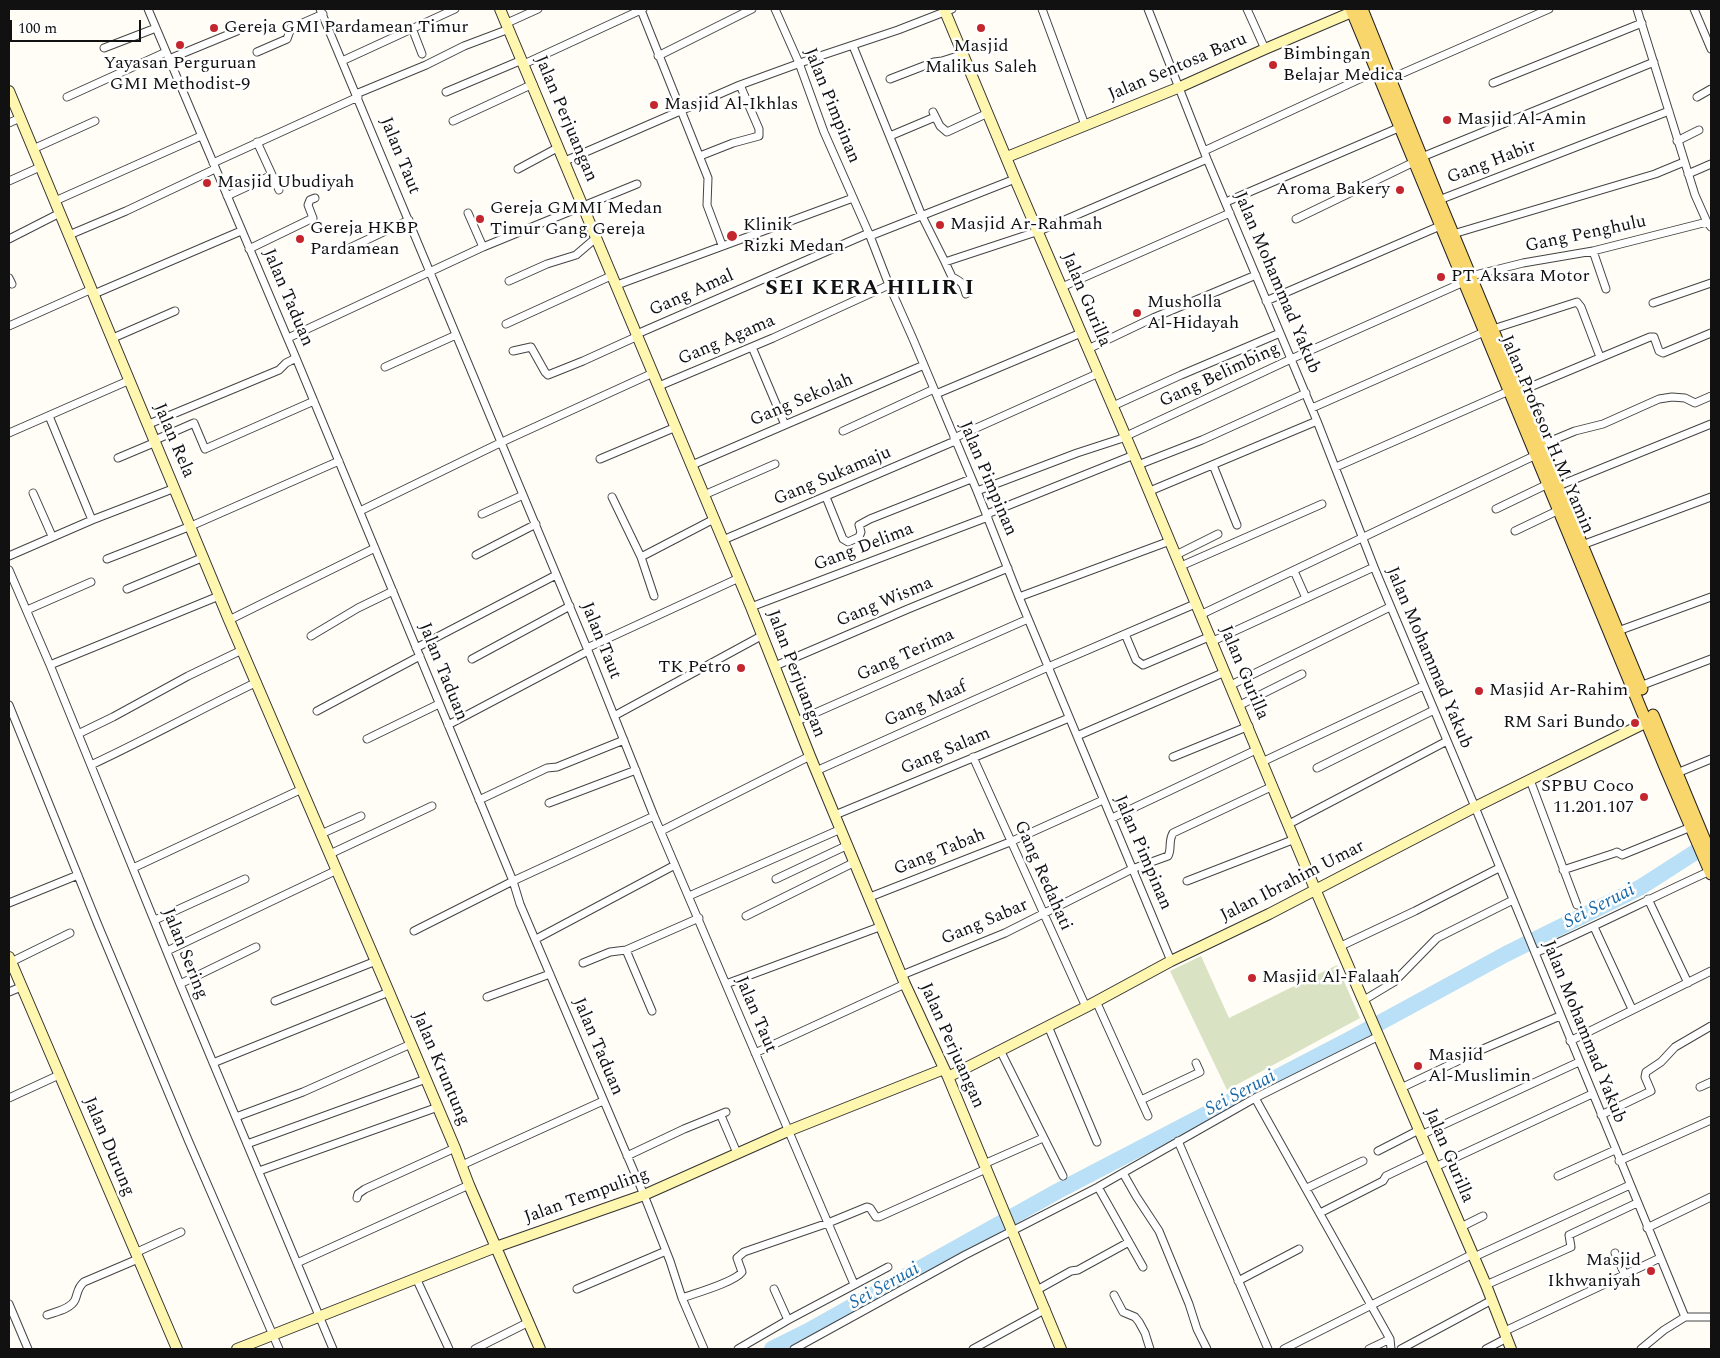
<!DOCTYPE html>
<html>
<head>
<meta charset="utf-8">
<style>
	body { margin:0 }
	#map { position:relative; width:1720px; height:1358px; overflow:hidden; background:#fffdf5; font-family:Spectral,serif }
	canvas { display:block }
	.frame { position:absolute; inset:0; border:10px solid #111; pointer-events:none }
	.scale { position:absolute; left:10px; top:20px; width:131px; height:22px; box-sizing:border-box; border:2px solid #111; border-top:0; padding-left:6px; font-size:15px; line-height:18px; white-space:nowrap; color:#111; -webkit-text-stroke:4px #fff; paint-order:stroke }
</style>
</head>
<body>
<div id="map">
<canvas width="1720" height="1358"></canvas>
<div class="frame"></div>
<div class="scale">100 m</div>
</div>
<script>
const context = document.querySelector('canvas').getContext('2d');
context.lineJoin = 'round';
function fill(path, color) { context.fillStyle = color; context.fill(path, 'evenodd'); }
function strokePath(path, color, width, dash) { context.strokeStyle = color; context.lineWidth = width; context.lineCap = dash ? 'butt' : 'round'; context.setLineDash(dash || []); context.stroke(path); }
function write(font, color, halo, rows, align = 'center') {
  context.font = font + ' Spectral,serif'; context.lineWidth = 5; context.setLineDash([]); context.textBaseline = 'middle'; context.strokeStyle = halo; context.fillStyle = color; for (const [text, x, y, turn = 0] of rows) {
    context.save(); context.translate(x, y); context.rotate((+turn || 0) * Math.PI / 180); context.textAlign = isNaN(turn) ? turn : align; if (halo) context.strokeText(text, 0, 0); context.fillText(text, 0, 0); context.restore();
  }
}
fill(new Path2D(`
	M1201,956l28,62 108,-53 23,53 -133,72 -57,-119z`), '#d9e3c4');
strokePath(new Path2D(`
	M772,1349l36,-18 250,-140 292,-152 156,-85 135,-67 70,-45`), '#b9e0f7', 16);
const street = new Path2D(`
	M148,9l148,349 217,523 7,23 124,291 26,66 12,37 22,51
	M320,9l267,639 67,168 200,468
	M775,9l24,54 25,69 46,104 19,49 24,54 64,152 42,106 152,364
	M1042,9l43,116
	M1148,9l59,150 110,262 57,146 101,240 210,510
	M1247,9l18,40
	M1637,9l58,186 12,27 4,5
	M1694,9l17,40
	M641,10l67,168 -1,27 15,40
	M507,23l31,-14
	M412,28l10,26
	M853,46l69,170 23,46 94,-31 168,-72
	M104,48l52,-20
	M257,52l30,-13 4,-11 32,-14
	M658,56l94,-47
	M169,59l68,-28
	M342,61l113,-52
	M524,64l119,-55
	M890,79l44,-17 8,-1 22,-7
	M1387,80l162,-71
	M1493,83l149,-60
	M446,92l76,-32
	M356,94l70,-29 38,-19 45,-17
	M67,97l99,-45
	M1697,97l14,-8
	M933,112l7,14 7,6 41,-19
	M453,121l80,-37
	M9,123l11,-5
	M890,136l45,-19
	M1677,141l22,-11
	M257,142l22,48
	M33,149l62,-28
	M1204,151l173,-80
	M700,156l33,-13 26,-7v-7l-19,-44
	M1422,157l232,-95
	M565,161l175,-76 74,-27 84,-28 54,-21
	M213,163l145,-66
	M518,169l41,-22
	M1688,174l23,-10
	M9,181l31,-14
	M227,196l45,-21
	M1439,200l230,-89
	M55,201l146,-65
	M1226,202l177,-76
	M468,213l15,34
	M1296,219l118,-57
	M1453,234l202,-60 29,-12
	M69,235l57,-24 89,-42
	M870,236l145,-57
	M9,239l51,-26
	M249,249l64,-31 -5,-13 2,-5 5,-2
	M343,251l66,-31
	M1593,251l13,38
	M945,262l7,15c10,5 11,6 14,17
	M1471,276l52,-13 70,-12 114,-29
	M9,278l3,6
	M509,281l38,-17 29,-9 21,-18
	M617,285l236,-87
	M1062,287l168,-74
	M94,294l147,-63
	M1266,301l174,-75
	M1653,303l58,-20
	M506,324l107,-49
	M9,326l83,-37
	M1493,329l84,-27 4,5 19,50
	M637,334l232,-101
	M113,338l62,-27
	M288,338l195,-91 154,-63
	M752,347l33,78
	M1088,349l65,-31 103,-43
	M513,351l18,-4 14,25 3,3 35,-14 55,-25
	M385,367l71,-32
	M659,386l114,-48 116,-53
	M1518,392l132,-55h4l5,14 4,2 48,-20
	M936,394l145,-61
	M1113,406l68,-31 99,-42
	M1312,408l172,-76
	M49,416l43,104
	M149,424l130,-54 7,-7 10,-5
	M843,431l91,-42
	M9,433l121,-53
	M954,438l145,-65
	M155,440l39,-17 11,26 109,-48
	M1541,445l34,-14 28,-7 56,-25 13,-2 13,1 10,5 16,-7
	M118,458l38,-16
	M600,459l76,-32
	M692,465l232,-100
	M1138,465l64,-25 104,-47
	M1213,465l24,60
	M1336,467l173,-76
	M1558,486l153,-62
	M977,491l100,-38 43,-14 171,-80 173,-77
	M1150,491l167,-70
	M33,493l19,43
	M704,495l71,-31
	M612,497l29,60 73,-38
	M826,497l17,42 5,3 11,-5 2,-5 -2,-7 11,-6 101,-40
	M1496,509l52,-25
	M360,511l142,-69 151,-69
	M482,514l41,-19
	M987,514l147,-59
	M1515,531l44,-21
	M723,540l232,-99
	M1582,545l129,-48
	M476,555l60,-31
	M1176,555l42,-21
	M9,556l83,-36 83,-32
	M641,557l13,39
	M107,559l84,-33 148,-65
	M1181,566l141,-62
	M9,570l41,95 130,319 153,365
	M1294,571l12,27
	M127,589l77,-32
	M1019,597l151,-56
	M751,607l237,-90
	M27,610l64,-28
	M1200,615l336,-160
	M229,620l146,-72
	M1618,631l93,-34
	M1125,634l11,26 7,5 68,-29
	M311,636l47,-28 35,-17
	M1213,641l161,-74
	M416,648l140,-73
	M587,648l152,-70
	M472,659l98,-53
	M50,665l169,-69
	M775,666l133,-57 100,-41
	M1231,685l159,-78
	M1640,686l71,-27
	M9,705l89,220 91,217 90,207
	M1240,705l62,-31
	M317,711l103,-55
	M614,716l149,-81
	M797,721l231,-102
	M448,725l140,-74
	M78,734l35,-17 75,-41 54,-26
	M1077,736l148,-64
	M367,739l72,-35
	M973,757l113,250
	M1173,757l76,-31
	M1262,762l161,-76
	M91,765c56,-26 110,-56 166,-83
	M1317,768l117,-58
	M816,771l232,-104 147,-63
	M1677,773l34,-14
	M1530,780l47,125
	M479,800l68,-32 10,-1 67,-27
	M549,803l87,-33
	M835,815l234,-97
	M1112,818l146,-69
	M1289,824l158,-83
	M661,831l149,-75
	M321,834l40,-18
	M330,854l102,-48
	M133,868l169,-79
	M1563,870l52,-17 2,-1 5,3 69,-28
	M776,879l72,-34
	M1187,881l108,-42
	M689,896l152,-67
	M870,897l140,-55 93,-42
	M1648,899l40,84
	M9,903l69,-28
	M746,916l109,-54
	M155,920l90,-41
	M1594,927l38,82
	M414,931l99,-50 141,-65
	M536,939l139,-74
	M1341,946l74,-35 84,-43
	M626,950l26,61
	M167,951l170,-81
	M1535,953c59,-26 116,-55 175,-82
	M11,962l59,-29
	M583,963l27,-11 16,-2 73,-32
	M902,975l103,-42 127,-64 36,-13c4,-7 0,-15 5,-23l100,-47
	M180,984l76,-37
	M726,984l156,-58
	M9,992l12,-5
	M487,997l63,-23
	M1364,1000l30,-18 43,-44 76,-38
	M275,1001l101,-40
	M1096,1001l52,115
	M1048,1026l49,116
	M1570,1041l141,-70
	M1000,1050l63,126
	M755,1053l150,-69
	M213,1063l176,-71
	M1700,1087l11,-5
	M1401,1088l82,-39 77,-33
	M9,1098l50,-23
	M1255,1098l135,241 1,10
	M1141,1100l59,-28 -4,-9
	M1601,1115l50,-24 -6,-14 1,-5 15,-10 14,-15 36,-21
	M236,1117l67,-25 108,-48
	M722,1118l15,35
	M1421,1135l158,-73
	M1178,1141l90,208
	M247,1144l179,-65
	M1378,1151l41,-21
	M627,1156l57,-27 42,-17
	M1619,1161l92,-41
	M984,1164l59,-26
	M462,1165l141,-64
	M1435,1167l157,-73
	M259,1171l179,-64
	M1123,1173l13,23 23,35 30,73 8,25 10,20
	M1558,1176l57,-26
	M1098,1187l45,80
	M1307,1188l56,-27
	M357,1198l1,-4 7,-5 90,-41
	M1320,1213l63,-32 3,-5 44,-21
	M1461,1227l22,-11
	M1647,1228l64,-31
	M135,1253l46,-21
	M1615,1253l10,22
	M1474,1257l156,-72
	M297,1263l172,-78
	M416,1278l33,71
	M1238,1281l61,-32
	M1486,1285l85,-38 -2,-12 68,-32
	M577,1289l89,-38
	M774,1289l14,31
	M1037,1290l34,-19 7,-1 51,-28
	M1114,1295l9,17 12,5 4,5 6,11 5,16
	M682,1298c14,-5 53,-16 60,-26l-5,-14 7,-6 84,-29 39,-16 3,1 6,9h3l107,-48
	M9,1304l19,45
	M47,1315c8,-3 24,-6 28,-15 3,-7 2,-12 9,-18l54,-23
	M1505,1331l155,-73
	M475,1349l54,-27
	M738,1349l50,-29 100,-53
	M794,1349l171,-94 133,-68 157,-89 124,-62
	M973,1349l73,-40
	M1284,1349l189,-95
	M1369,1349l21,-10
	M1401,1349l91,-49
	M1486,1349l21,-11
	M1641,1349l23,-19 21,-13h26`);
const secondary = new Path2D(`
	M500,9l251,598 59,149 95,228 43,93 113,272
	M944,9l71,170 123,286 177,424 171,396 25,64
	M9,91l220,529 160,372 66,156 14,37 71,164
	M1007,157l173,-70 85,-38 94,-40
	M9,957l168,392
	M948,1077l138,-70 85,-46 98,-47 206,-107 172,-85
	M237,1349l259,-102 148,-52 144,-64 156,-62`);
const primary = new Path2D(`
	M1351,9l314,758 46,107
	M1362,9l77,191 203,489
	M1653,715l58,140`);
strokePath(street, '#444', 9);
strokePath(secondary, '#333', 12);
strokePath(primary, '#222', 13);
strokePath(street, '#fff', 7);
strokePath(secondary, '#fff6b0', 10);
strokePath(primary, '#f9d66b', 11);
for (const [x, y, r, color] of [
	[214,28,5,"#c4262e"],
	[981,28,5,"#c4262e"],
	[180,45,5,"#c4262e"],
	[1273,65,5,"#c4262e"],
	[654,105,5,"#c4262e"],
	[1447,120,5,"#c4262e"],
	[207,183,5,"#c4262e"],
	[1400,190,5,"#c4262e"],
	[480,219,5,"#c4262e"],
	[940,225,5,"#c4262e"],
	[732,236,6,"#c4262e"],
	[300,239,5,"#c4262e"],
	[1441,277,5,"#c4262e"],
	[1137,313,5,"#c4262e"],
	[741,668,5,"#c4262e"],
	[1479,691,5,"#c4262e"],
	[1635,723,5,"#c4262e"],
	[1644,797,5,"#c4262e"],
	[1252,978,5,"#c4262e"],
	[1418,1066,5,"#c4262e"],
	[1651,1271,5,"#c4262e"]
]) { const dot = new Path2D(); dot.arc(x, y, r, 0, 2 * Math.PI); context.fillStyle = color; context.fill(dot); strokePath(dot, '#fff', 2); }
write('18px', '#111', '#fff', [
	["Gereja GMI Pardamean Timur",224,28],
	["Masjid",981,47,"center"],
	["Malikus Saleh",981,68,"center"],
	["Bimbingan",1283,55],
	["Belajar Medica",1283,76],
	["Yayasan Perguruan",180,64,"center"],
	["GMI Methodist-9",180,85,"center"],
	["Masjid Al-Ikhlas",664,105],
	["Masjid Al-Amin",1457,120],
	["Masjid Ubudiyah",217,183],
	["Aroma Bakery",1390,190,"right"],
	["Gereja GMMI Medan",490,209],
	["Timur Gang Gereja",490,230],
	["Masjid Ar-Rahmah",950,225],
	["Klinik",743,226],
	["Rizki Medan",743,247],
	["Gereja HKBP",310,229],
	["Pardamean",310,250],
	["PT Aksara Motor",1451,277],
	["Musholla",1147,303],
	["Al-Hidayah",1147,324],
	["TK Petro",731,668,"right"],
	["Masjid Ar-Rahim",1489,691],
	["RM Sari Bundo",1625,723,"right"],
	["SPBU Coco",1634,787,"right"],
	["11.201.107",1634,808,"right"],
	["Masjid Al-Falaah",1262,978],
	["Masjid",1428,1056],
	["Al-Muslimin",1428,1077],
	["Masjid",1641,1261,"right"],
	["Ikhwaniyah",1641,1282,"right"]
], 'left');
write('18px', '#111', '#fff', [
	["Jalan Sentosa Baru",1178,68,-23],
	["Jalan Pimpinan",831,106,68],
	["Jalan Perjuangan",565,119,67],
	["Jalan Taut",399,156,68],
	["Gang Habir",1492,163,-21],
	["Gang Penghulu",1586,235,-12],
	["Jalan Mohammad Yakub",1276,283,67],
	["Gang Amal",692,294,-24],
	["Jalan Taduan",287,298,67],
	["Jalan Gurilla",1085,300,67],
	["Gang Agama",727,341,-23],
	["Gang Belimbing",1220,376,-25],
	["Gang Sekolah",802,401,-23],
	["Jalan Profesor H.M. Yamin",1546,435,67],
	["Jalan Rela",173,441,67],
	["Gang Sukamaju",833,477,-23],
	["Jalan Pimpinan",987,479,67],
	["Gang Delima",864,548,-21],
	["Gang Wisma",885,603,-23],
	["Jalan Taut",600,641,68],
	["Gang Terima",906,656,-24],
	["Jalan Mohammad Yakub",1428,658,67],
	["Jalan Taduan",442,672,68],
	["Jalan Gurilla",1243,673,67],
	["Jalan Perjuangan",795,674,69],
	["Gang Maaf",926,705,-24],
	["Gang Salam",946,752,-23],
	["Gang Tabah",940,853,-22],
	["Jalan Pimpinan",1142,853,67],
	["Gang Redahati",1042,876,66],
	["Jalan Ibrahim Umar",1293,882,-27],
	["Gang Sabar",985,923,-23],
	["Jalan Sering",184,954,68],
	["Jalan Taut",755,1015,67],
	["Jalan Mohammad Yakub",1583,1032,68],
	["Jalan Perjuangan",951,1046,66],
	["Jalan Taduan",597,1047,67],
	["Jalan Kruntung",440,1069,67],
	["Jalan Durung",108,1147,67],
	["Jalan Gurilla",1448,1156,67],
	["Jalan Tempuling",587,1197,-20]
]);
write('italic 19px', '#1768a6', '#fff', [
	["Sei Seruai",1600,907,-27],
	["Sei Seruai",1241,1094,-28],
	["Sei Seruai",885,1287,-29]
]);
context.letterSpacing = '1px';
write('bold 22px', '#111', '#fff', [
	["SEI KERA HILIR I",870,290]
]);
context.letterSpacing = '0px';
</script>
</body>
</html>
